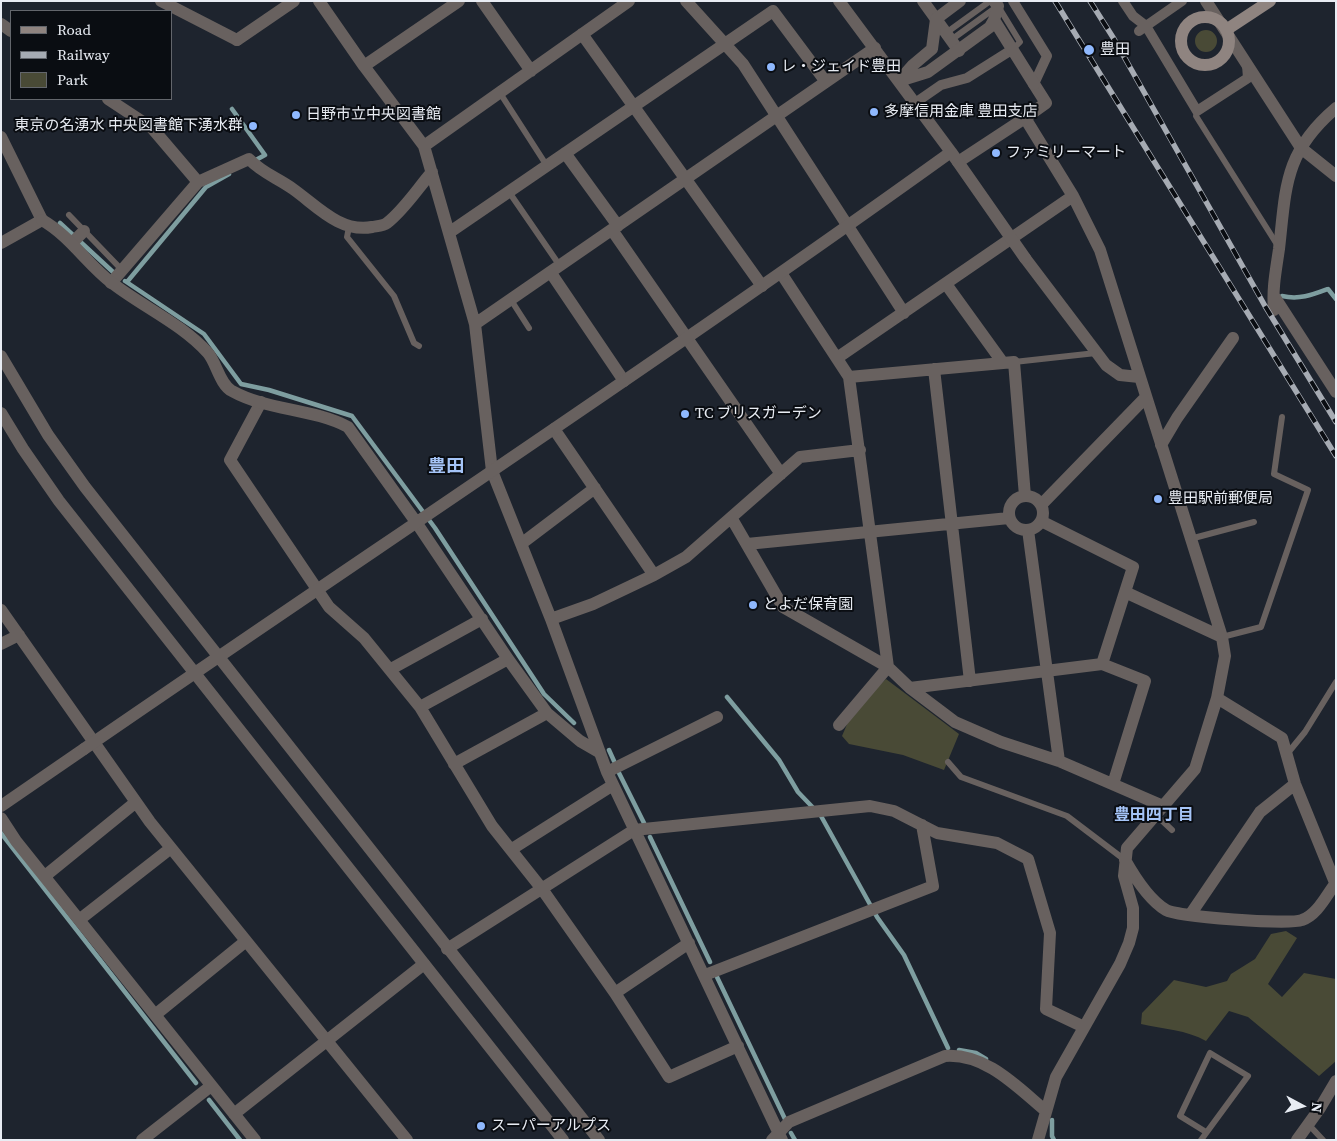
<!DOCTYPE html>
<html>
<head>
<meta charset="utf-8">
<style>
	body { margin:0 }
	#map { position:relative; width:1337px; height:1141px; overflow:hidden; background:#1e242e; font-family:"Source Serif 4",serif }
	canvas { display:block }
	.frame { position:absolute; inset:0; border:2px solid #e8ecf3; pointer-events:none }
	.legend { position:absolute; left:10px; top:10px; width:162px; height:90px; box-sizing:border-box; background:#0a0d12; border:1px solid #63666c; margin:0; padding:6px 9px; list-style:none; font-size:15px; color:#e8ecf3 }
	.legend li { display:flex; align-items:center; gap:10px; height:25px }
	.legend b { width:25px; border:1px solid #63666c }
	.north { position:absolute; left:1277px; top:1081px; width:50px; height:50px; -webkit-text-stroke:4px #0a0d12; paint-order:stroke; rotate:96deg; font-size:14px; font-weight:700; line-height:20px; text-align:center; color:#e8ecf3 }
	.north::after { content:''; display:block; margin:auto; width:18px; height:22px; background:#e8ecf3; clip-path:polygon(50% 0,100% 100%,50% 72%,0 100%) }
</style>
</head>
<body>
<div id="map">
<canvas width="1337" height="1141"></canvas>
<div class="frame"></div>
<ul class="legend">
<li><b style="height:6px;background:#8f8480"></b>Road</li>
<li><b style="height:6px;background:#a6abb3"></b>Railway</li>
<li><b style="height:14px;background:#494a36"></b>Park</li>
</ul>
<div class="north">N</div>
</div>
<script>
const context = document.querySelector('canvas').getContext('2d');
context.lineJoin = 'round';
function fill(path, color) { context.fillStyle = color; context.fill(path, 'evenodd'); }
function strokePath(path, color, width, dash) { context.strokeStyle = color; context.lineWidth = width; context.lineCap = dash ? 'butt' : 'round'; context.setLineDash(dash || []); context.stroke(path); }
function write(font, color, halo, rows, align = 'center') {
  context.font = font + ' "Source Serif 4","Noto Sans JP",serif'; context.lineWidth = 4; context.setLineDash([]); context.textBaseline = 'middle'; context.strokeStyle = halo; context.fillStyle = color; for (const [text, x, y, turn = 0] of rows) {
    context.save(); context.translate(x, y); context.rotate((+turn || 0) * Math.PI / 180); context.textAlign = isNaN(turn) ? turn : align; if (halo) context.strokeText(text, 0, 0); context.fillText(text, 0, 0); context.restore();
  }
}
fill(new Path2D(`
	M1195 41a11 11 0 1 1 22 0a11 11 0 1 1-22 0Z
	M886,679l73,55 -15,36 -41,-15 -54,-11 -7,-8 12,-28z
	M1286,931l11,7 -29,46 14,13 22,-24 32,6v82l-17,15 -71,-59 -19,-6 -23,30c-19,-11 -43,-12 -65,-17l1,-11 32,-33 32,7 21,-6 4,-7 24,-15 16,-25z`), '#494a36');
strokePath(new Path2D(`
	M232,109l33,46 -11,6
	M60,223l53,49
	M125,281l79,53 37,50 28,6 83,26 83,112 109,166 30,29
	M127,282l79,-95 23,-13
	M1282,296c17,4 30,-1 46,-7l8,10
	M727,697l52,63 19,32 23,24 56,101 27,38 44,93
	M609,750l5,11
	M619,773l25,50
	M1,833l195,250
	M650,837l60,125
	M717,977l68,142
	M959,1050l17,3 10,6
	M209,1100l31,40
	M1052,1120v16l2,4
	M791,1133l4,7`), '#7e9ea0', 4.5);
strokePath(new Path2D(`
	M946,33l44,-32
	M951,40l47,-34 22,36 -7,7
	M500,93l47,73
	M1197,111l-1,5 82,130
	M509,192l51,74
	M69,215l53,55
	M349,227l-2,10 47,59 20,47 5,3
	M511,300l18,28
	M1014,362l82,-9
	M1190,539l64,-17
	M1222,637l39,-10 47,-137 -34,-16 8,-57
	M1287,754l18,-22 31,-50
	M948,762l13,15 106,39 58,44
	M1155,814l17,16
	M1309,1125l14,15
	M1201,1140l47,-64 -38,-23 -30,63 26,16`), '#68615f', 6);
strokePath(new Path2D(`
	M1013,1l34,55 -13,28
	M1123,1l10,15 13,10 -7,5
	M1182,1l-36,25 51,85 51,-33 -1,-13
	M915,103l26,-18 26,-7 46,-29`), '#68615f', 10);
strokePath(new Path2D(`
	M161,1l76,39
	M319,1l45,65 60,80 51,178 17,147 59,148 56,153 175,368
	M482,1l49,70
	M686,1l57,63 161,249
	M923,1l36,50
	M1206,1l95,147 35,28
	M1,24l10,7
	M582,34l180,252
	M364,66l95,-65
	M1034,84l12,19 -21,15 48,78 27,54 122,387 3,19 -8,42 -22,71 -68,79 -3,28 9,32v20l-4,15 -9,21 -64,113 -18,63
	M108,99l44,29 46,54
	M1,137l41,83 -41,23
	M424,146l205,-145
	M565,153l53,73
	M958,162l67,-44
	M612,230l169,244
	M450,232l323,-221 53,71
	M72,243l12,-12
	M1025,258l81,107 14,10 19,2
	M551,273l73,108
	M781,273l68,104 39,290 -49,58
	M111,283l87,-101 51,-23c13,14 29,19 44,30 24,17 47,44 79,38 5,-1 11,-1 15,-4 17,-13 31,-35 45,-51
	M946,284l57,79
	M1274,296l62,96
	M1274,310c-2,-21 2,-40 5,-61 7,-62 5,-97 57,-141
	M475,324l400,-276
	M837,358l236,-162
	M934,369l36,312
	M849,377l165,-15 11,134
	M261,402l-31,58 99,147 35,31 56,69 72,119 50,63 73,104 54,84 69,-31
	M554,429l100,146
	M1161,445l16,-27 56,-80
	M1009 513a17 17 0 1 1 34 0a17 17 0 1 1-34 0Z
	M1041,505l105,-108
	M732,519l51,88 105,60 22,21 45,34 46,20 58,19 104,45
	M1041,521l92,46 -8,25 97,45
	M416,522l92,137 39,54 33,28 19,11
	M1028,530l31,231
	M521,544l74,-56
	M747,544l262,-26
	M1,610l149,212 257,318
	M551,619l42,-15 61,-29 32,-18 114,-100 60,-7
	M1,644l18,-9
	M1102,664l43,17 -32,103
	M391,669l91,-50
	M910,688l192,-24 23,-72
	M1217,698l65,40 13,46 41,101
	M420,707l88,-48
	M454,764l93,-51
	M607,772l110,-55
	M1,806l83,-57
	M1,818l15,23 239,299
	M512,849l101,-64
	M1125,860c9,16 24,40 41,50 12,7 123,15 136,10 15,-5 24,-24 33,-36
	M45,876l91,-74
	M1190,915l70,-103 35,-28
	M79,920l92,-72
	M447,949l187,-119 236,-24 24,5 43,22 60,10 31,16 22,74 -4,76 38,18
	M705,975l228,-89 -11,-61
	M615,993l74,-50
	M155,1015l91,-74
	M234,1114l190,-150
	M142,1140l69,-54
	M772,1140l17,-18 156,-66c41,-3 72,31 101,55
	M1297,1140l23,-32 16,-27`), '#68615f', 12);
strokePath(new Path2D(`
	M839,1l112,151 74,106
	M994,20l40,64
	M237,40l57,-39
	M899,81l29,-9 62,-45 4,-7 4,-14 -4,-5
	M899,81l14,-16 19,-16 4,-30 24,-18
	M42,220c28,16 45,44 70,63 31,24 70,41 96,70 8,9 12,32 24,38 36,20 80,17 116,36l68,95
	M1,356l47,79 37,52 514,653
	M1,413l22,36 36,52 504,639
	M84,749c289,-199 582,-392 867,-597`), '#68615f', 12);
strokePath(new Path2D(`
	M1181 41a24 24 0 1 1 48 0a24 24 0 1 1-48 0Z
	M1226,30l44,-29`), '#8f8480', 12);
const rail = new Path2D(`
	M1055,1l281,455
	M1090,1l24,38 151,267 71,116`);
strokePath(rail, '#a6abb3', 5.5);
strokePath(rail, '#0a0d12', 4, [11]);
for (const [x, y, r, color] of [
	[1089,50,6,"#8fb8fd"],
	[771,67,5,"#8fb8fd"],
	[874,112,5,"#8fb8fd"],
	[296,115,5,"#8fb8fd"],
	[253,126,5,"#8fb8fd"],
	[996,153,5,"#8fb8fd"],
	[685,414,5,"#8fb8fd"],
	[1158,499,5,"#8fb8fd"],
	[753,605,5,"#8fb8fd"],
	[481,1126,5,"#8fb8fd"]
]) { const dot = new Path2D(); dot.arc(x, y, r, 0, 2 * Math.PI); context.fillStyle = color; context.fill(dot); strokePath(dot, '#0a0d12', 2); }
write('15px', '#e8ecf3', '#0a0d12', [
	["豊田",1100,50],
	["レ・ジェイド豊田",781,67],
	["多摩信用金庫 豊田支店",884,112],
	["日野市立中央図書館",306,115],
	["東京の名湧水 中央図書館下湧水群",243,126,"right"],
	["ファミリーマート",1006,153],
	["TC ブリスガーデン",695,414],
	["豊田駅前郵便局",1168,499],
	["とよだ保育園",763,605],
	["スーパーアルプス",491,1126]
], 'left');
write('bold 16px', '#a5c4f7', '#0a0d12', [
	["豊田四丁目",1154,816]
]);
write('bold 18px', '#a5c4f7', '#0a0d12', [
	["豊田",446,467]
]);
</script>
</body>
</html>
